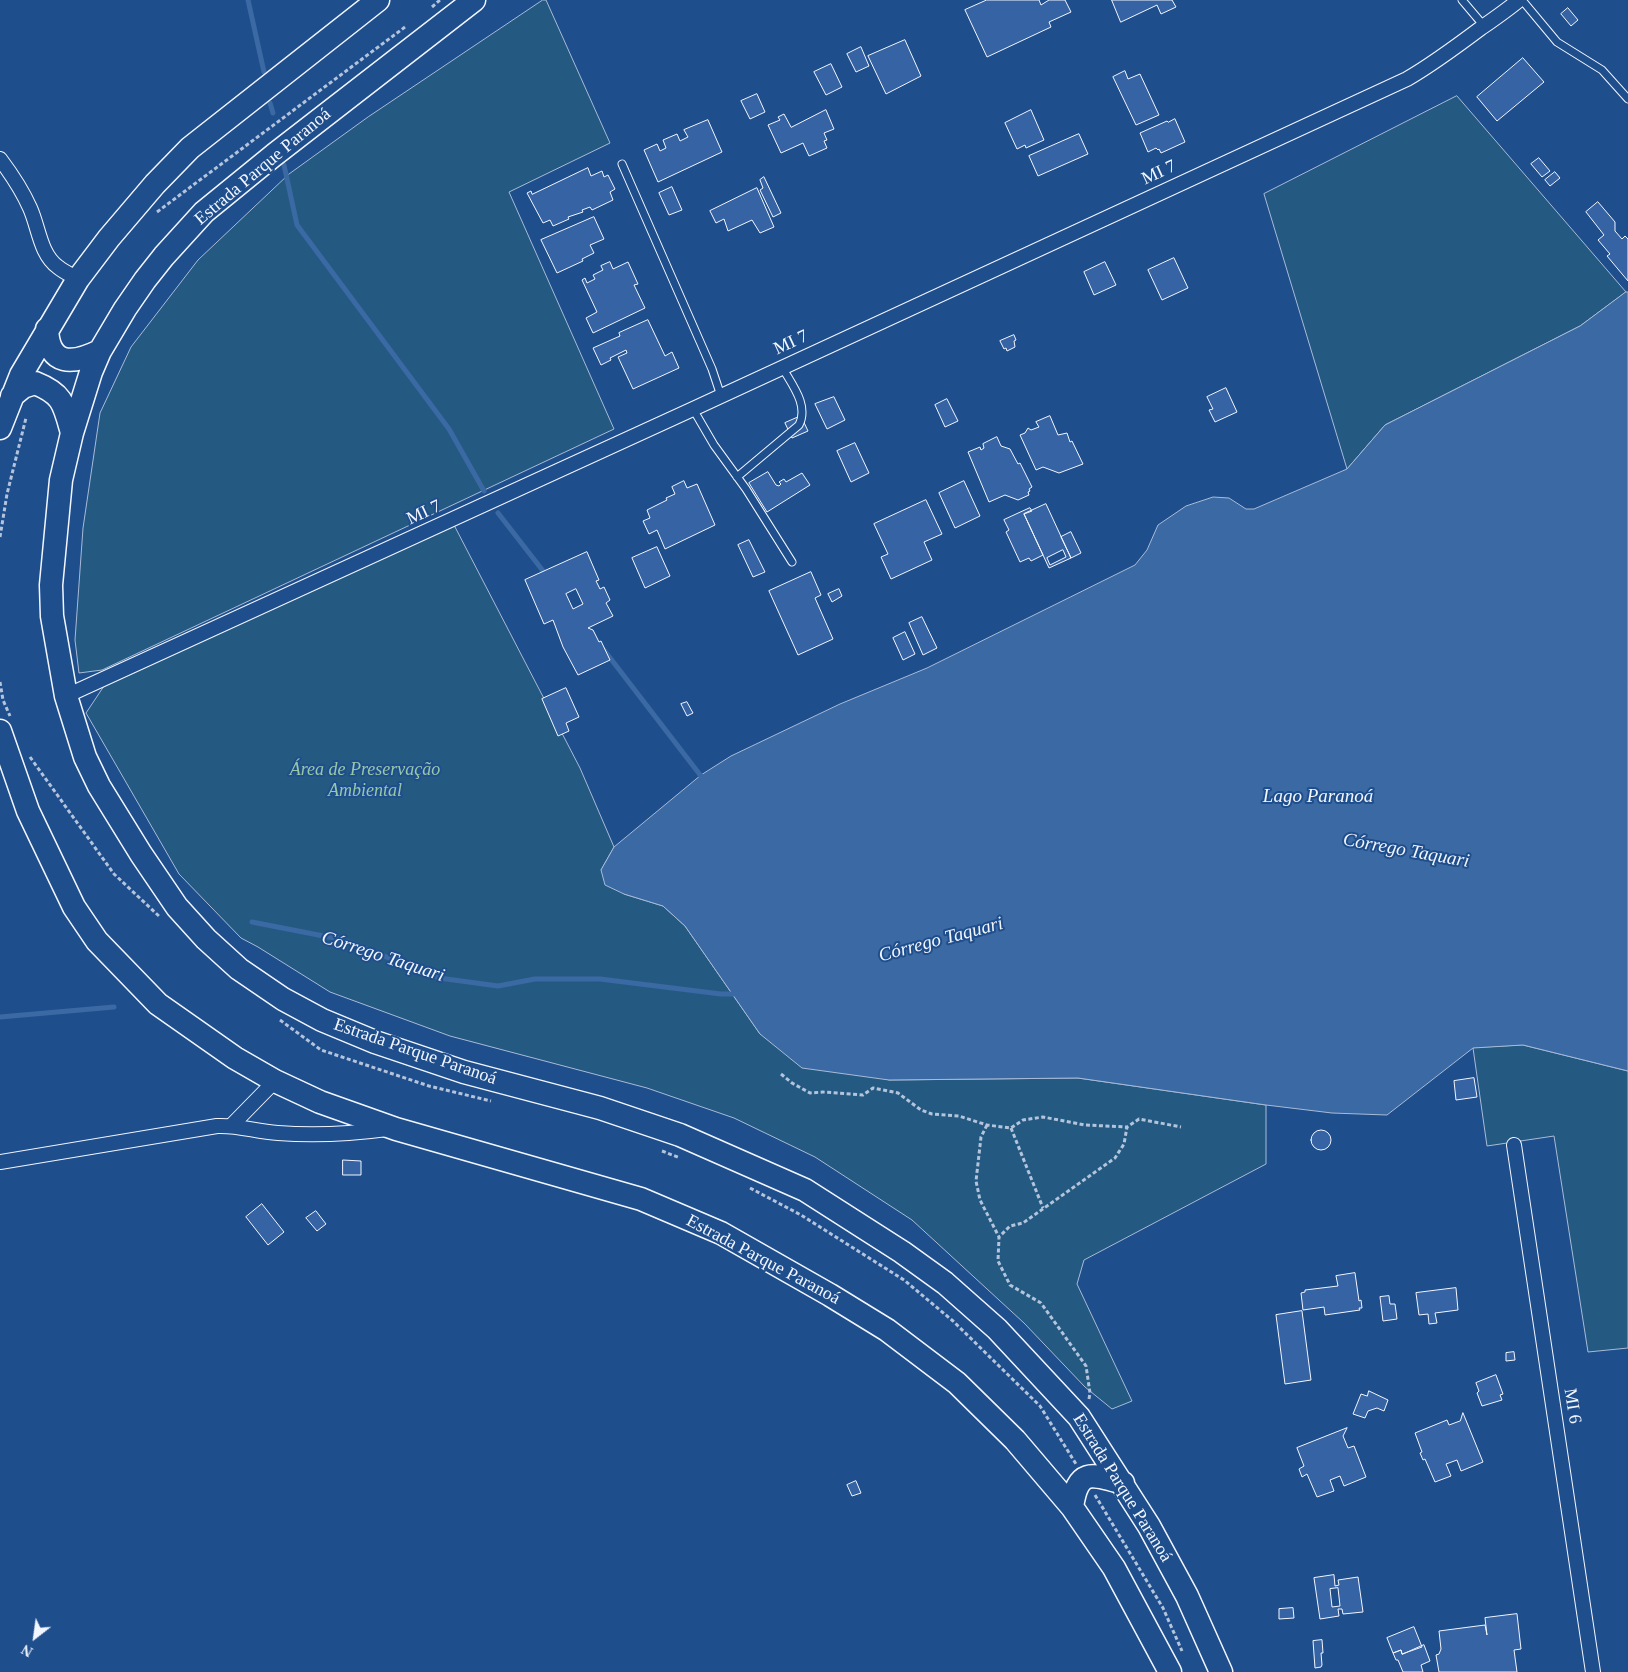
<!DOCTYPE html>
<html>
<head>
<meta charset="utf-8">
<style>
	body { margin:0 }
	#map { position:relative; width:1628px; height:1672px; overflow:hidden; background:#1f4e8c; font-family:"Times New Roman",serif }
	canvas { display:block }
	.north { position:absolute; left:10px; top:1612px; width:50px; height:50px; -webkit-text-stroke:4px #1f4e8c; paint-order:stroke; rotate:210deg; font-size:14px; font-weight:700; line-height:20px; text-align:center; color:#f2f6ff }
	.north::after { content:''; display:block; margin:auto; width:18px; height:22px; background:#f2f6ff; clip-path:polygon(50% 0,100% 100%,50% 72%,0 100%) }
</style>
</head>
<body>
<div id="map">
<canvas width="1628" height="1672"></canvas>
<div class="north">N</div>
</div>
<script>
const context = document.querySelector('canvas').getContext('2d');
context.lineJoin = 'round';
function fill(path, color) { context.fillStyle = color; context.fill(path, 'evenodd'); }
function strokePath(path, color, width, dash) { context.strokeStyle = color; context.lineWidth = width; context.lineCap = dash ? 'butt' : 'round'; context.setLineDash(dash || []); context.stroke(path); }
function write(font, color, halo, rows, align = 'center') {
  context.font = font + ' "Times New Roman",serif'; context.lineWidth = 4; context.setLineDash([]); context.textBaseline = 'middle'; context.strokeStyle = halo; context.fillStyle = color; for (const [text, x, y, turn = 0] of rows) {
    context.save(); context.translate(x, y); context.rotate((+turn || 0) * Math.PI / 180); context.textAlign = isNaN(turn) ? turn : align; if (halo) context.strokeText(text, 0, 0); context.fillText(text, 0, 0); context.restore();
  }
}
const green = new Path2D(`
	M543,0h3l64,143 -101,49 105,237 -512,241 -23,3 -4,-33 8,-112 17,-115 31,-66 67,-87 91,-86 79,-57z
	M1457,96l169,196 -46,34 -195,99 -38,44 -83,-275z
	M454,525l126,243 34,79 -13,23 23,24 39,12 22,20 75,108 129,46 189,-2 188,27v59l-182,96 -7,24 55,117 -20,8 -27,-22 -61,-64 -112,-103 -97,-63 -81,-39 -87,-30 -197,-52 -120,-44 -72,-45 -17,-9 -62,-64 -93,-161 24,-36z
	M1523,1045l105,26v277l-40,4 -34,-216 -67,10 -14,-98z`);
fill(green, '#245a82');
strokePath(green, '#a8bbd7', 1);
const water = new Path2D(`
	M1626,292h2v779l-105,-26 -50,3 -86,67 -55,-2 -66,-8 -188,-27 -189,2 -87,-12 -42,-34 -75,-108 -22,-20 -39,-12 -19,-9 -4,-15 13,-23 87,-72 30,-19 109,-52 87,-36 208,-103 12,-15 11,-25 28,-19 27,-9 16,1 17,11h8l93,-40 38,-44 195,-99z`);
fill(water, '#3b69a3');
strokePath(water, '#a8bbd7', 1);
strokePath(new Path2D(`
	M248,0l16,72
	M270,103l3,10
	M284,165l13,60 152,204 35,62
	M498,513l49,63
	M604,650l100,130
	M252,922l92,18 95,38 59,8 37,-7h65l121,15h13l6,-2
	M0,1017l114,-10`), '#3b69a3', 5);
const building = new Path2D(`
	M987,0h52l2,5 8,-5h16l6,12 -22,10 2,5 -64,30 -22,-47z
	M1112,0h60l4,7 -15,7 -4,-9 -36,17z
	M1568,8l10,12 -7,6 -10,-12z
	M905,40l16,36 -35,18 -18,-38z
	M861,47l8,19 -13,6 -9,-18z
	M1523,58l21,24 -47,39 -20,-24z
	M831,64l11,23 -16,8 -12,-23z
	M1125,71l3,8 12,-5 19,41 -23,10 -23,-48z
	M757,94l8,18 -15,7 -9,-18z
	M826,110l8,19 -10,4 3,7 -3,1 3,7 -18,8 -6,-13 -22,10 -13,-28 12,-5 -2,-3 6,-3 7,13z
	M1031,110l13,30 -18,8 -1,-3 -8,4 -12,-26z
	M1175,119l10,23 -24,11 -2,-4 -1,1 -2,-2 -8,4 -8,-19 27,-12 1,1z
	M708,120l14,32 -64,30 -14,-32 13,-6 3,7 6,-3 -3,-8 14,-6 3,7 8,-4 -4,-7z
	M1079,134l9,20 -50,22 -9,-20z
	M1539,158l11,13 -8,6 -11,-13z
	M588,168l3,8 11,-5 2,6 4,-2 7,14 -5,3 3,8 -21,10 -2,-3 -8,3 1,2 -15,5 1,2 -16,7 -3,-6 -7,3 -16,-30 4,-2 1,3z
	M1555,172l5,6 -10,8 -5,-6z
	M764,177l17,36 -8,4 -13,-27 3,-2 -3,-8z
	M672,187l10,23 -13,5 -10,-22z
	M757,188l17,39 -14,6 -8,-13 -24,11 -4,-12 -8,4 -6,-12z
	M1598,202l17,20v9l7,8 3,-3 3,3v42l-21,-25 3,-2 -12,-14 6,-5 -18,-23z
	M594,217l10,22 -14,6 4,8 -12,6 1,2 -26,12 -16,-33z
	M1174,258l14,30 -26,12 -14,-30z
	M610,262l3,7 15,-7 10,22 -4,1 11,23 -52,25 -7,-15 11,-6 -15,-32 3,-2 2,5 8,-4 -2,-4 10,-5 -2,-4z
	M1105,262l11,23 -22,10 -10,-23z
	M648,320l17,36 7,-4 7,16 -46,21 -15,-32 9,-4 -1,-3 -16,8 1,2 -10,5 -8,-17 27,-12 -1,-3z
	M1014,335l2,5 -2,1 1,6 -8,4 -1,-3 -2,1 -4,-8z
	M1226,388l11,24 -22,10 -6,-12 4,-1 -6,-12z
	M834,397l11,23 -18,9 -12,-25z
	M947,399l11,22 -13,6 -10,-22z
	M801,416l7,15 -16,7 -7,-15z
	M1050,416l8,19 9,-2 3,9 2,-1 11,23 -24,9 -16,-6 -7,3 -16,-35 5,-2 3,-5 3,2 8,-3 -3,-5z
	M997,437l4,9 9,3 8,15 2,-1 12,24 -3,2 1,2 -2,1 1,3 -11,5 -13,-5 -16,7 -21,-50 12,-5 1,3 3,-2 -1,-4z
	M855,443l14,30 -18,9 -14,-31z
	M768,472l8,13 3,1 2,-2 -2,-2 5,-3 2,3 16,-9 8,12 -43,27 -18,-29z
	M684,481l3,7 10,-4 18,41 -50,24 -8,-19 -8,4 -6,-13 7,-3 -3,-8 20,-10 -1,-2 9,-4 -3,-7z
	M964,481l16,35 -25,12 -16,-35z
	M926,500l16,34 -18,8 8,18 -41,19 -10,-22 7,-3 -14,-30z
	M1046,504l25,54 -22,10 -25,-54zM1063,550l3,7 -16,8 -3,-7z
	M1030,508l2,3 -8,3 19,41 -12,6 -2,-3 -9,4 -14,-30 3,-2 -5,-10z
	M1071,532l10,21 -10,5 -10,-21z
	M749,540l16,32 -12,5 -15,-32z
	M657,547l13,29 -25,12 -13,-30z
	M587,552l12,28 -3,1 4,8 4,-2 6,13 -4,3 7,13 -25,12 5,2 6,12 2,-1 9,19 -32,15 -15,-28 -10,-27 -9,4 -19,-44zM576,589l7,15 -10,5 -7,-15z
	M811,572l10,23 -6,3 18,41 -35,16 -29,-64z
	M839,589l3,7 -10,6 -4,-8z
	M922,617l15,31 -14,7 -14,-32z
	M905,632l10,22 -12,6 -10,-22z
	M566,688l13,29 -13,6 3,8 -11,5 -16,-37z
	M687,702l6,11 -6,3 -6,-12z
	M1474,1078l3,19 -21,3 -2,-19z
	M1311 1140a10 10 0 1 1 20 0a10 10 0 1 1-20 0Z
	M343,1160l18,1v14h-18z
	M262,1204l22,28 -16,13 -22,-28z
	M316,1211l10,13 -9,7 -11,-13z
	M1355,1273l4,28 2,-1 1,8h-3l1,2 -35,5 -1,-8 -21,3 -2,-17 4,-1v-2l33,-4 -2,-10z
	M1456,1288l2,22 -23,3 2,10 -8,1 -1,-10 -9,1 -3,-22z
	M1389,1296l1,8h5l2,15 -14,2 -3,-24z
	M1302,1311l9,69 -26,4 -9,-69z
	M1514,1352l1,8 -9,1v-8z
	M1496,1375l7,19 -3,1 2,5 -20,6 -5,-13 2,-2 -3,-8z
	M1369,1391l19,9 -4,11 -7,-3 -9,3 -3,7 -12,-4 8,-20 6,2z
	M1463,1413l20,49 -22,9 -4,-11 -11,4 5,12 -16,6 -10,-23 -2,1 -3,-7 2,-1 -7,-19 32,-13 2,5 11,-4z
	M1347,1428l-4,8 5,12 6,-2 12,31 -22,9 -4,-10 -10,4 4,11 -17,6 -10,-23 -5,3 -3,-8 5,-3 -7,-18z
	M856,1481l5,12 -9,3 -5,-11z
	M1334,1575l1,11 4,-1 -1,-5 20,-3 5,35 -20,2 -1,-5h-4l1,7 -19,3 -6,-41zM1338,1588l2,18 -8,1 -2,-18z
	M1293,1608l1,10 -15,1v-10z
	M1517,1614l4,35 -7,1 3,22h-78l-3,-17 3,-1 2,-5 -2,-18 46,-6 2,10 -2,-17z
	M1414,1627l8,20 -20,7 -1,-4 -8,3 -6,-15z
	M1322,1640l1,13h-2l1,12 -1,2 -6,1 -2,-27z
	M1424,1645l6,16 -9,4 2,7h-20l-5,-12h-2l-3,-7 8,-3 1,4z`);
fill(building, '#3563a3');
strokePath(building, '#f2f6ff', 1);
const service = new Path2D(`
	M1462,0l22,26
	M1522,0l35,42 45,28 26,29
	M622,164l90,205 9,27
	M693,409l21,36 32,44 46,73
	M737,477l62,-52c10,-20 -7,-40 -17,-58`);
const minor = new Path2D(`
	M0,159c12,16 22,31 30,49 9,20 10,46 28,59 6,5 13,8 20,12
	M66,696l627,-287 714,-330c26,-15 50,-33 74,-51 13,-9 26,-18 38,-28
	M232,1125l43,-44
	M1514,1145l79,527
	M0,1162l217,-36c23,-1 39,6 61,7 38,3 72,1 109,-4`);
const primary = new Path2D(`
	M474,0l-200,155 -70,57 -40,44 -19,24 -20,29 -25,42 -9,21 -19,61 -11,47 -10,105 1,31 14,80 19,61 14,29 42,68 36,53 29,32 33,30 44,30 39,21 53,22 89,30 136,36 80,27 125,55 97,62 43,31 52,46 82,88 70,109 38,70 34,76
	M47,329c2,38 26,35 53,22
	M12,396l11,-9 12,-4c28,11 29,21 37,50
	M0,428l21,-53 57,-96 31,-41 46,-54 35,-36 188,-148
	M0,731l28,80 46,96 23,34 61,63 77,54 40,23 45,21 76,27 245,70 80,34 109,62 57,35 70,53 58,57 57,67 42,61 56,104
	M1072,1507c6,-38 18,-34 51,-24`);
strokePath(service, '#f2f6ff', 9);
strokePath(minor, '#f2f6ff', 16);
strokePath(primary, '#f2f6ff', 25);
strokePath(new Path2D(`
	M432,7l8,-7
	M157,212l248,-185
	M0,537l7,-43 19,-76
	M0,682l3,18 7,16
	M30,757l84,117 46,43
	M280,1020l41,30 108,36 62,15
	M781,1074l11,9 18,10 13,-1 40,3 10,-7 25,5 23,17 11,4 27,2 28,9 24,3 12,-8 20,-3 42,8 42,2
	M987,1125l-6,12 -5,44 4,19 19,37
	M1011,1128l32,80
	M662,1151l18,7
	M750,1188l51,27 103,65 49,41 87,85 36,58
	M1089,1399l1,-6 -4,-27 -45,-63 -31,-18 -12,-24 1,-24 11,-11 13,-3 92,-65 9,-14 3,-17 12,-8 42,8
	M1095,1495l68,113 19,43`), '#b3c4dc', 3, [4, 2.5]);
strokePath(service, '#1f4e8c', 7);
strokePath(minor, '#1f4e8c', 14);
strokePath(primary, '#1f4e8c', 22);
write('18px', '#f2f6ff', '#1f4e8c', [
	["Estrada Parque Paranoá",263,167,-40],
	["MI 7",1159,173,-25],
	["MI 7",791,343,-25],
	["MI 7",424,513,-25],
	["Estrada Parque Paranoá",415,1052,19],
	["Estrada Parque Paranoá",763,1260,28],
	["MI 6",1572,1406,81],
	["Estrada Parque Paranoá",1122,1488,58]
]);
write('italic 18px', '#97c8a6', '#1f4e8c', [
	["Área de Preservação",365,770],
	["Ambiental",365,791]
]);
write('italic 19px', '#f2f6ff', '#1f4e8c', [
	["Lago Paranoá",1318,797],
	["Córrego Taquari",1406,851,10],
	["Córrego Taquari",941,940,-15],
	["Córrego Taquari",383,957,18]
]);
</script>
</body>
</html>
